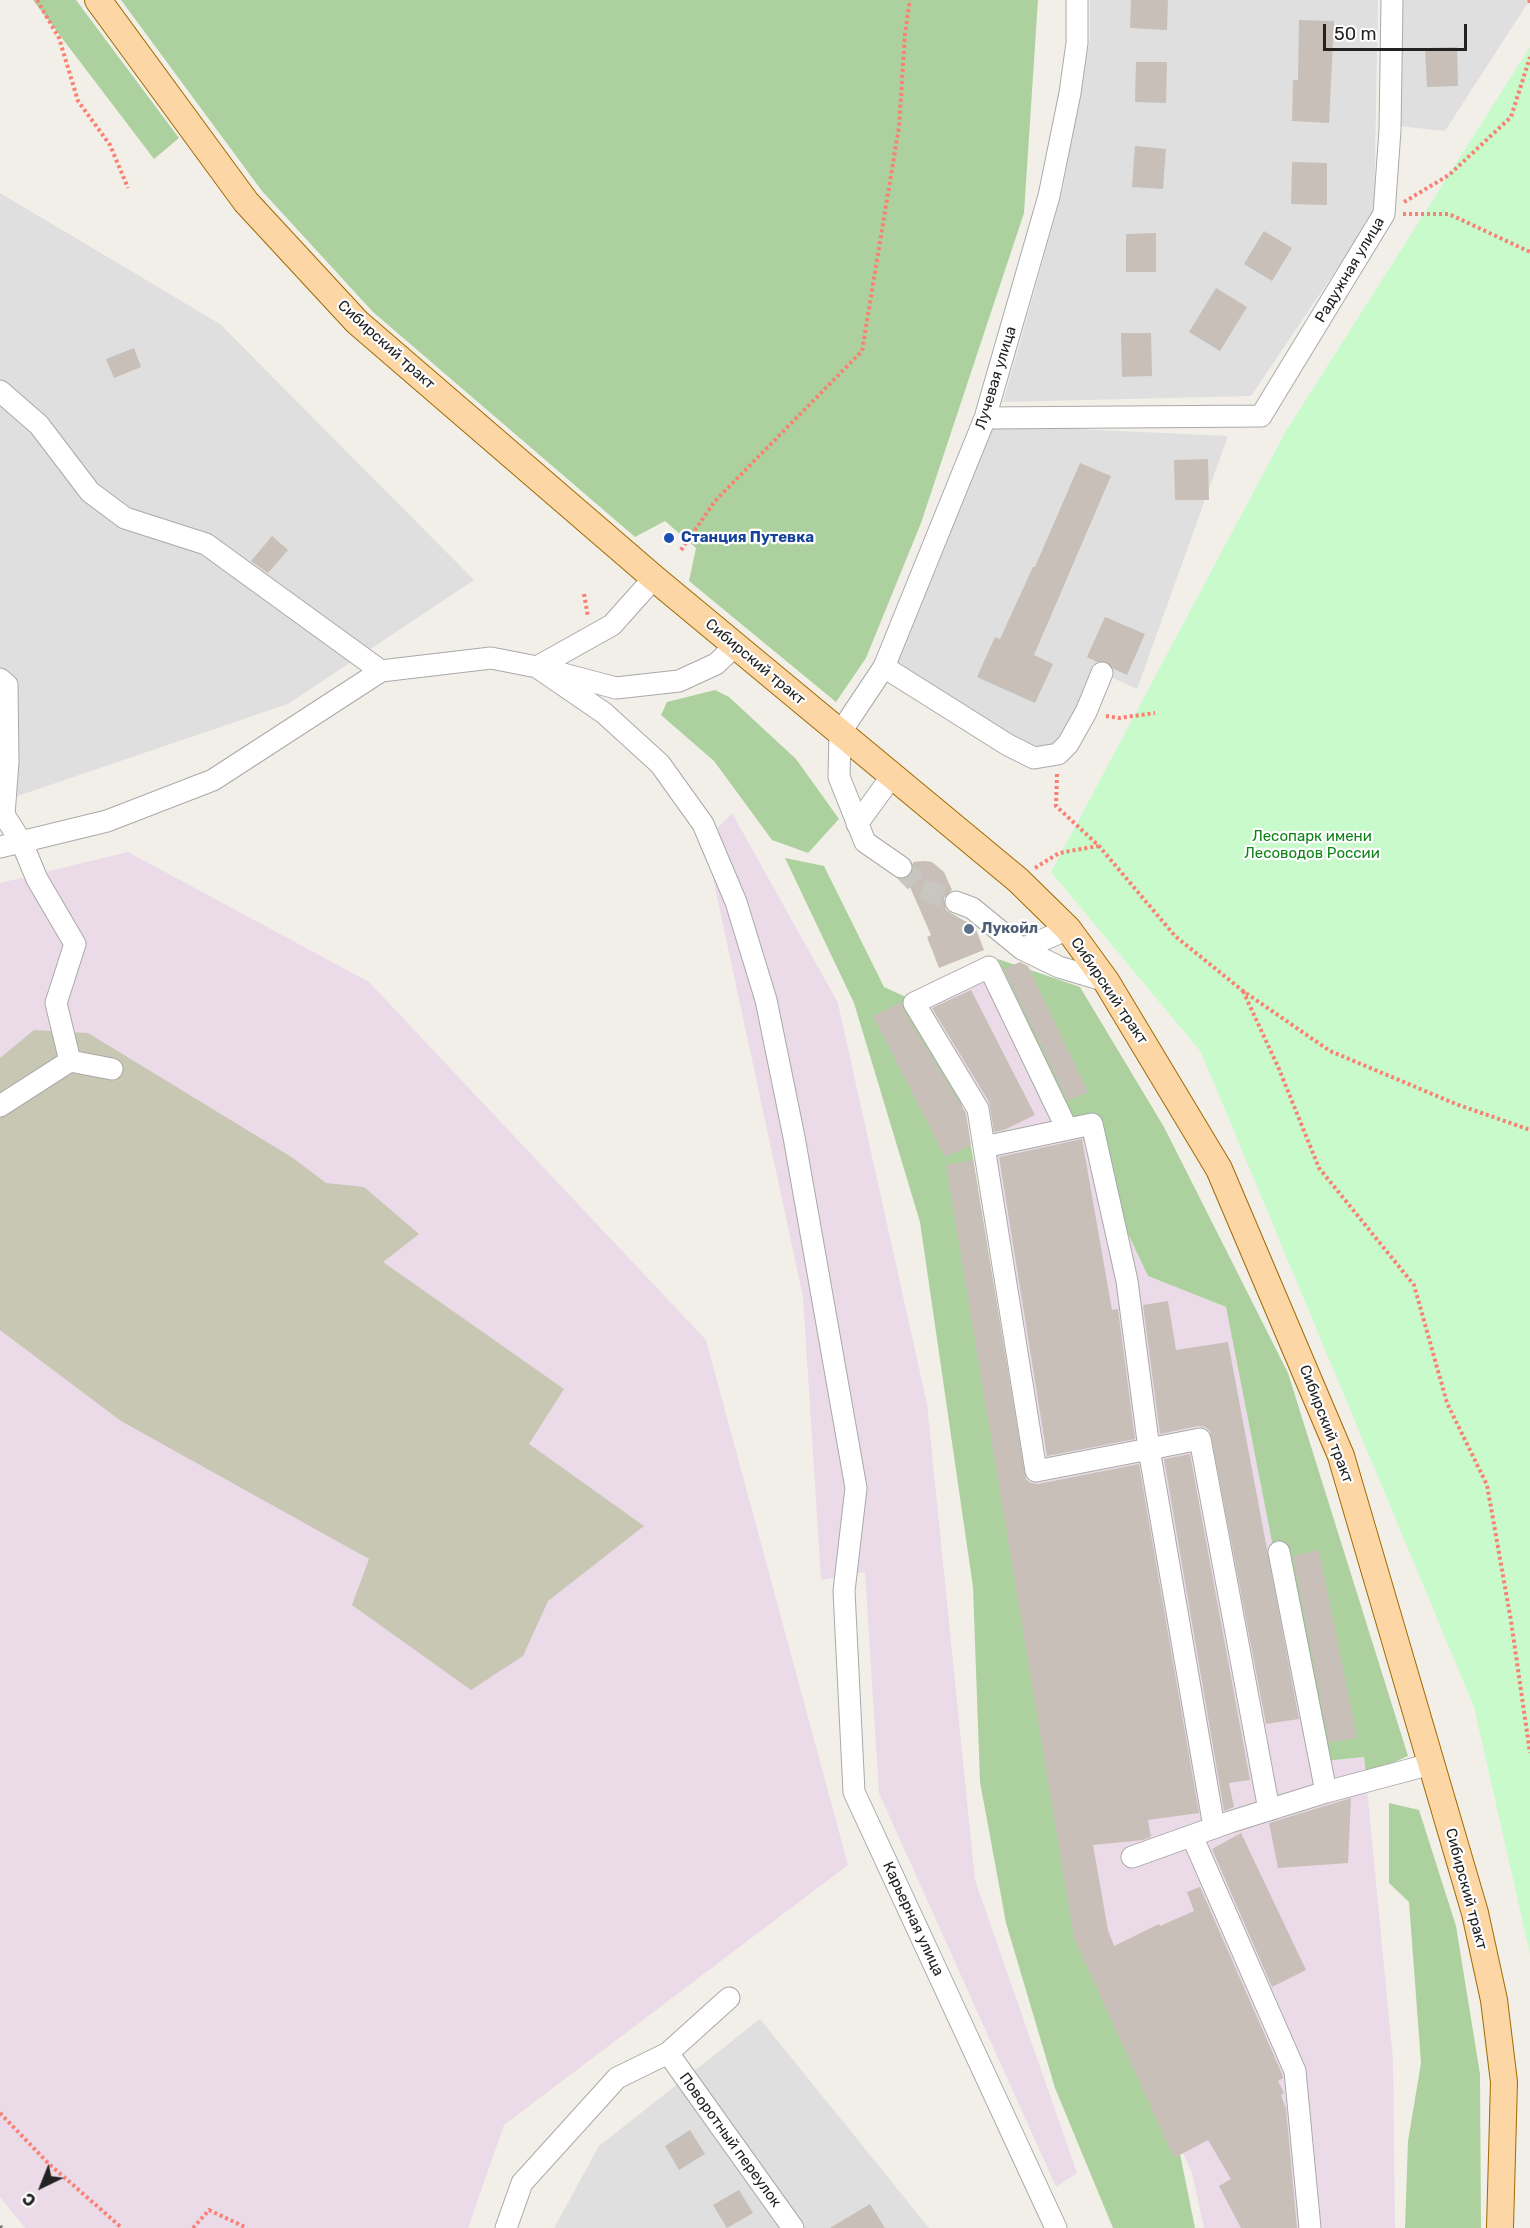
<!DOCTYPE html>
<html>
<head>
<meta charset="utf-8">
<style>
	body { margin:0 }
	#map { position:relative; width:1530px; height:2228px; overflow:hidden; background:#f2efe9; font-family:Rubik,sans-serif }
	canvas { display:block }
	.north { position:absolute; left:12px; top:2156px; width:60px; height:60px; -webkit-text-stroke:4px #fff; paint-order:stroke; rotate:223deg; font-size:16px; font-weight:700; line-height:24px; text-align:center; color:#222 }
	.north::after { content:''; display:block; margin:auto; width:21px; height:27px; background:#222; clip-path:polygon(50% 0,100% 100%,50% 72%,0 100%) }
	.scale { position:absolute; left:1323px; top:24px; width:144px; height:27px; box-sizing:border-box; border:3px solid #222; border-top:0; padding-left:8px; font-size:18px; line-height:21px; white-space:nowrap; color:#222; -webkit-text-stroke:4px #fff; paint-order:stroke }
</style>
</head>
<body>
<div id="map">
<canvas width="1530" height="2228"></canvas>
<div class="north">С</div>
<div class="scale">50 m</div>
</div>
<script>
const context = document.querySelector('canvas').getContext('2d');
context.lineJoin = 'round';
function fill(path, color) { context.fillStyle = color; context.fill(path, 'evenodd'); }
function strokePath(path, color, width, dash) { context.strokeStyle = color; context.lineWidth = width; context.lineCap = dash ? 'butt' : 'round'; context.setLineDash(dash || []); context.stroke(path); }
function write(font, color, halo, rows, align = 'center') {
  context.font = font + ' Rubik,sans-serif'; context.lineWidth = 4.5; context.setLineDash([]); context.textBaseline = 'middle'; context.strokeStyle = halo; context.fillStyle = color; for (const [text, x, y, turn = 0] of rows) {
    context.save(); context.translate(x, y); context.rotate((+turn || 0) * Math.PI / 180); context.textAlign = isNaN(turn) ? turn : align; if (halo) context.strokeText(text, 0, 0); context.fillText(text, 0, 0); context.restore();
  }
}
fill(new Path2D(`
	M1090,0h288l-4,214 -123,182 -248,6 59,-209 28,-155z
	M1401,0h125l1,4 -82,127 -46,-5z
	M0,193l220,131 254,256 -186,124 -288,98z
	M992,425l236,11 -91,253 -35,-16 -34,71 -34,14 -139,-93z
	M760,2019l169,209h-375l45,-82z`), '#e0dfdf');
fill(new Path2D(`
	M732,813l106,190 89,401 48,476 102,293 -21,14 -177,-394 -14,-221 -44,8 -18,-283 -98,-456z
	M128,852l241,130 337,358 142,525 -344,260 -36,103h-443l-25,-31v-1314z
	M998,959l150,317 78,31 89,455 49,-5 29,303 2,168h-191l-12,-55 -62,-138 -39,-125 -113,-801 -64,-106z`), '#ebdbe8');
fill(new Path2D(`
	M34,1030l54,3 205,125 33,25 38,4 55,47 -36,28 181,127 -35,55 115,82 -96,75 -25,55 -52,34 -119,-85 17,-46 -248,-138 -121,-91v-272z`), '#c7c7b4');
fill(new Path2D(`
	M33,0h43l103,138 -25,21z
	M121,0h917l-14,213 -103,310 -55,135 -30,44 -147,-121 7,-33 -31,-27 -30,16 -262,-225 -111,-121z
	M715,690l14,7 67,62 43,60 -31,34 -36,-13 -58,-79 -53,-46 6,-13z
	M785,858l39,8 60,121 22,10 54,100 12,55 47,289 56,431 105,282 15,74h-82l-58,-140 -49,-165 -26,-141 -7,-195 -53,-365 -66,-219z
	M998,959l82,28 84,140 124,246 120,383 -42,19 -2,-18 -49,5 -89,-455 -78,-31z
	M1389,1803l30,7 37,116 24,148 1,154h-76l3,-87 13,-78 -12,-161 -20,-19z`), '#add19e');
fill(new Path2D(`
	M1530,47v1907l-56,-247 -273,-655 -150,-180 235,-441z`), '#c8facc');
fill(new Path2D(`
	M1131,0h37l-1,30 -37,-2z
	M1299,20l35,1 -5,102 -37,-2 1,-41h5z
	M1457,47l1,39 -31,1 -2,-39z
	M1136,62h31l-1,41 -31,-1z
	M1135,146l31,3 -3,40 -31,-2z
	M1292,162l35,1v42l-36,-1z
	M1264,231l28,17 -20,33 -28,-17z
	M1156,233v39h-30v-38z
	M1216,288l31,19 -27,44 -31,-19z
	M1121,333h30l1,43 -30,1z
	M134,348l7,19 -27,11 -8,-19z
	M1208,459l1,41h-34l-1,-40z
	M1080,463l31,13 -77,179 19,9 -18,39 -58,-26 18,-40 5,2 33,-72h2z
	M272,536l16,14 -20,23 -17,-12z
	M1105,617l40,17 -18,41 -13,-6 -7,-7h-10l-10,-5z
	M924,861l8,1 12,10 8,18 -8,8 2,12 29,17 9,23 -45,18 -12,-31 4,-2 -25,-57 6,-4 1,-12z
	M1020,962l8,4 60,126 -20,9 -64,-132z
	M971,990l64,125 -31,15 -10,2 -5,-30 -57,-94z
	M902,1002l1,8 63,103 5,32 -26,12 -72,-141z
	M1082,1139l30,171 6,-1 17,130 -88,17 -48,-299z
	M973,1160l53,319 5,4 7,1 101,-20 60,349 -51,7 3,17 -8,3 -50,5 15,85 6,16 45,-22 1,2 34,-15 -7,-19 13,-5 82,187 1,4 -5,3 6,12 -3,2 5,14 11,119h-56l-22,-42 12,-7 -23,-39 -34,18 -100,-220 -128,-773z
	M1168,1301l8,49 52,-8 71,377 -33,5 -56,-293 -5,-4 -7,-1 -38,8 -17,-129z
	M1190,1454l60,326 -21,3 5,24 -10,4 -60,-352z
	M1319,1550l38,188 -28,5 -36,-187z
	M1351,1798l-3,65 -70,5 -9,-45z
	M1241,1833l65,137 -34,17 -60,-138z
	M690,2130l15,24 -26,16 -14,-24z
	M739,2190l14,23 -26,15 -14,-23z
	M870,2204l15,24h-55z`), '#c7bfb8');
strokePath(new Path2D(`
	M901,867l21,22 34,13`), '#c8c6c1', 21, [21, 10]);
const minor = new Path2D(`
	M0,391l39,34 51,67 35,26 81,26 175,127
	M985,418l276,-2 123,-202 6,-84 2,-130
	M537,667l67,46 56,51 43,60 33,78 30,98 28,137 62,351 -12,103 10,201 202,436
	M884,667l124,78 26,13 24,-4 10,-10 18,-32 16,-39
	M552,671l64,17 63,-7 37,-17 19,-18
	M0,679l7,6 1,77 -4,53 18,28 15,36 38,65 -19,59 14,58 -70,45
	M857,824l35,-48
	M0,847l107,-26 106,-41 168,-109 110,-13 46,9 75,-42 42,-47
	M901,867l-36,-25 -26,-65 1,-44 44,-66 101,-249 64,-222 21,-103 7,-50v-43
	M956,902l16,6 50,41 46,-20
	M1022,949l37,18 47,14
	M70,1061l42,8
	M984,1147l108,-23 35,157 22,168 -113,22 -52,-324 -6,-38 -64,-106 75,-36 78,162
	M1279,1552l47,240
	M1214,1827l-65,-378 51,-10 69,371
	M1192,1836l103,235 15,157
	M1132,1857l98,-35 96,-30 105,-28
	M668,2053l125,175
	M506,2228l16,-45 95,-105 51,-25 61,-55`);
const major = new Path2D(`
	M98,0l148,202 111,120 297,256 364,302 50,49 38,52 113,188 122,287 134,457 19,87 10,82 -4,146`);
strokePath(minor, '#a9a9a9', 23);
strokePath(major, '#a06b00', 28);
strokePath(new Path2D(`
	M37,0l22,38 19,63 32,44 18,43
	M1529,0l1,4
	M1404,202l45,-27 62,-58 19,-60
	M1403,214h46l81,38
	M681,550l34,-49 147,-150 37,-224 6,-94 5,-33
	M584,594l4,23
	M1106,716l13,2 36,-5
	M1057,774l-1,32 43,40 76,90 68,55 87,60 126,53 74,26
	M1035,868l24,-15 39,-7
	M1243,991l36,78 40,99 95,117 33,118 40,82 24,136 19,132
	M0,2113l48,50 74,65
	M193,2228l16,-18 38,18`), '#fa8072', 4, [3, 3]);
strokePath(minor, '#fff', 21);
strokePath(major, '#fcd6a4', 26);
strokePath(new Path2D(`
	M0,2226l1,2`), '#707070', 4.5, [12, 12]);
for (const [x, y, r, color] of [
	[669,538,6,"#1a4fb4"],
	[969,929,6,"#5c6f8a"]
]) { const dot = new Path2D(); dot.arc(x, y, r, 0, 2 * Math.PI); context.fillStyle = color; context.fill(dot); strokePath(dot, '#fff', 2); }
write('15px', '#222', '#fff', [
	["Радужная улица",1350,270,-59],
	["Сибирский тракт",386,345,42],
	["Лучевая улица",996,378,-73],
	["Сибирский тракт",755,662,40],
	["Сибирский тракт",1109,991,56],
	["Сибирский тракт",1326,1424,69],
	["Сибирский тракт",1466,1889,75],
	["Карьерная улица",913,1919,65],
	["Поворотный переулок",730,2140,54]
]);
write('bold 15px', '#164399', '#fff', [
	["Станция Путевка",681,538]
], 'left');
write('15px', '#0c8416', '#fff', [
	["Лесопарк имени",1312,837],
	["Лесоводов России",1312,854]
]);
write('bold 15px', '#4e5e75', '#fff', [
	["Лукойл",981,929]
], 'left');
</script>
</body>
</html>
